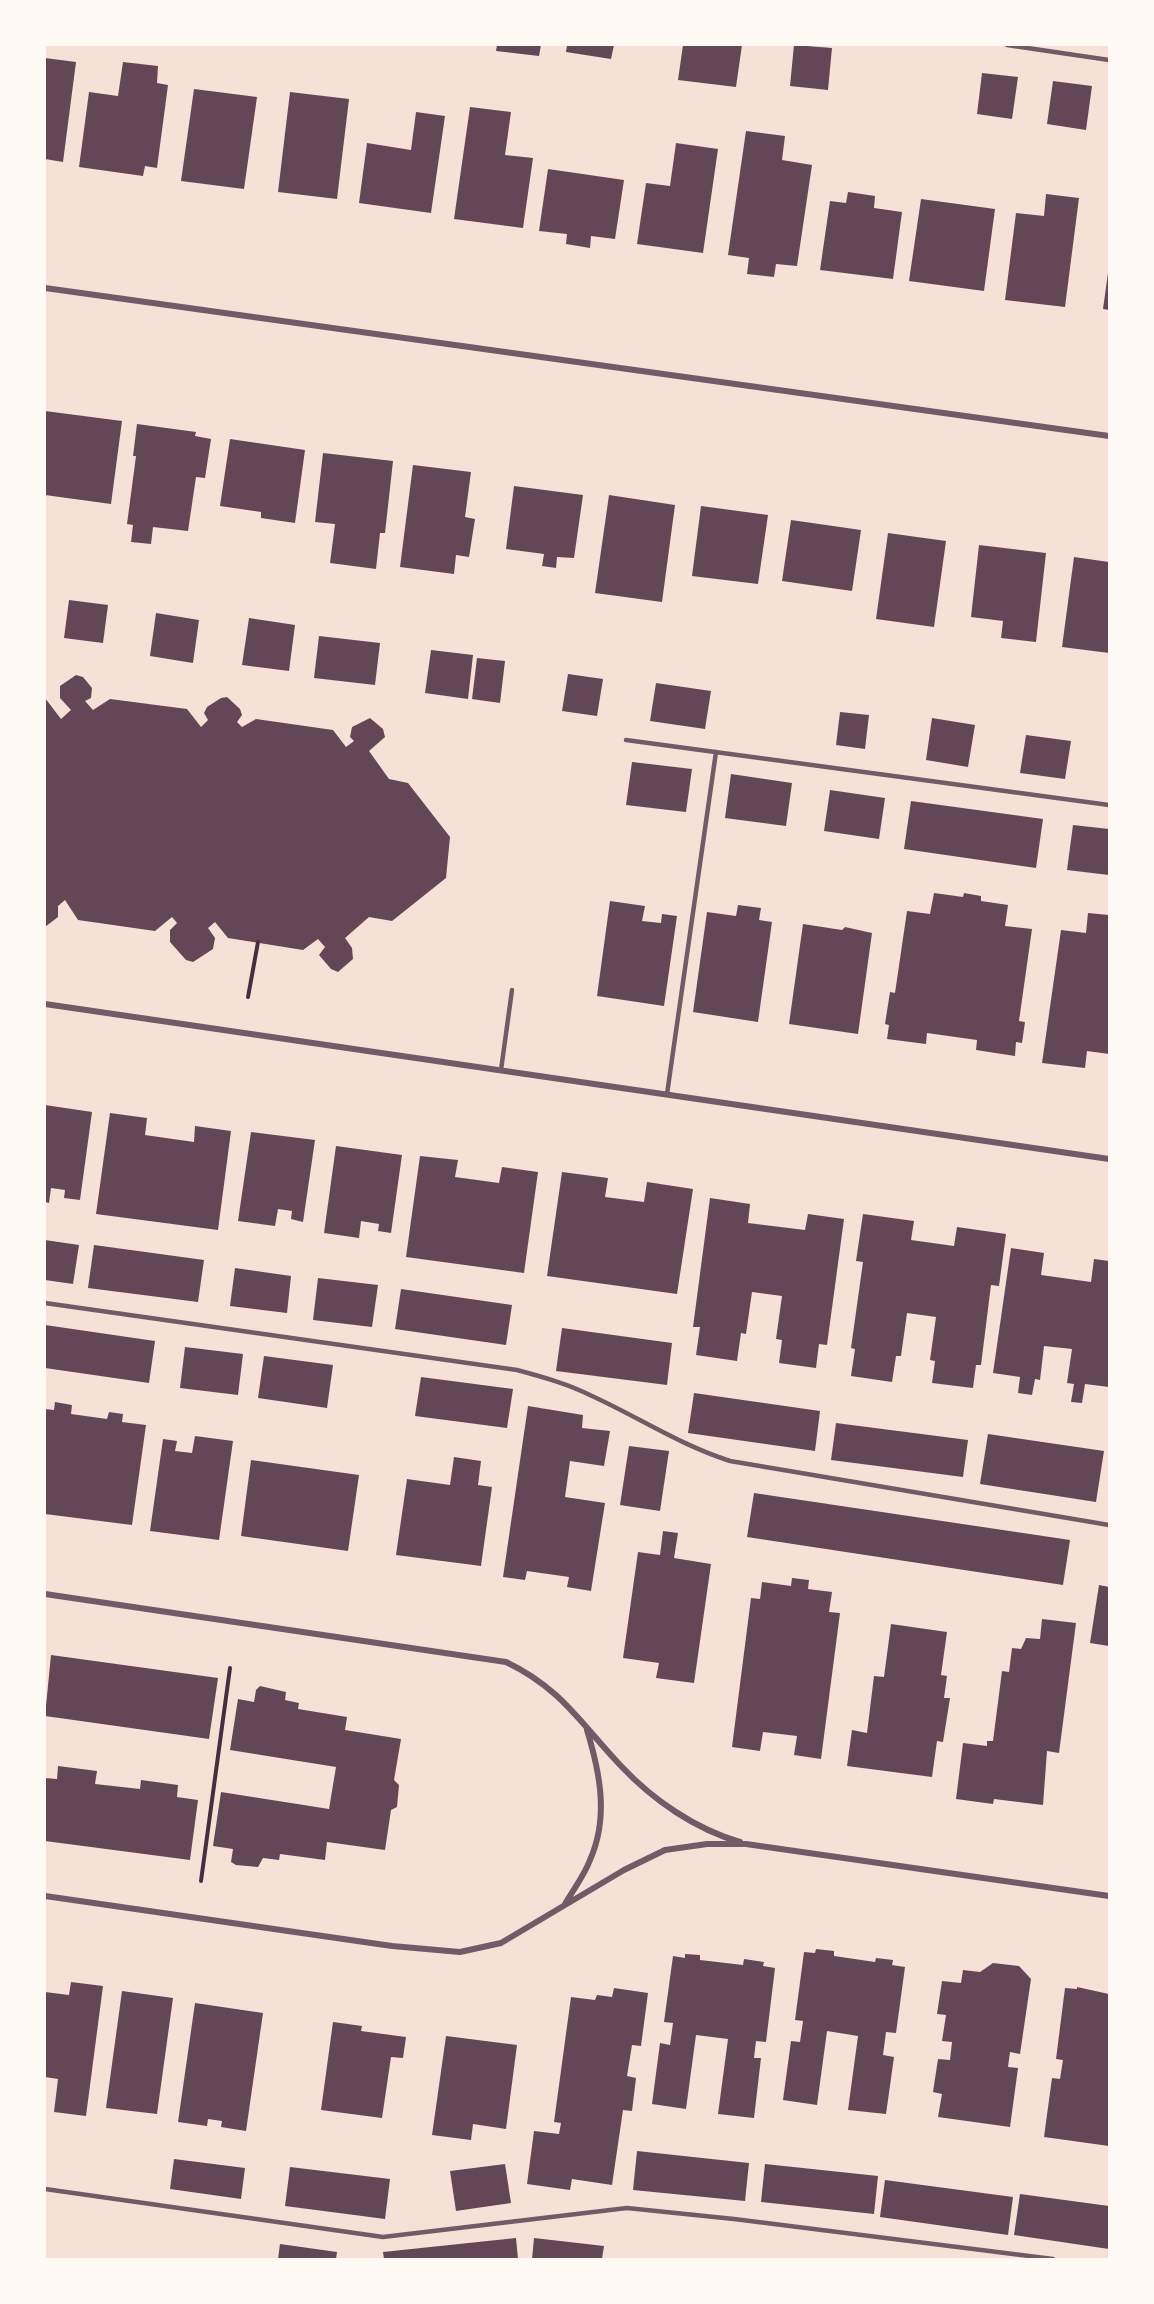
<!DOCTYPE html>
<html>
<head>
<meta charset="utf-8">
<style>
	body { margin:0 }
	#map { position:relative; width:1154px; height:2304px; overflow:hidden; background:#f7e1d7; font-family:"Open Sans",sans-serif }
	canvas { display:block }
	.frame { position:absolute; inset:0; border:46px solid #fffaf5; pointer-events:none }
</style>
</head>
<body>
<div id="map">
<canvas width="1154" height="2304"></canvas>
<div class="frame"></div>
</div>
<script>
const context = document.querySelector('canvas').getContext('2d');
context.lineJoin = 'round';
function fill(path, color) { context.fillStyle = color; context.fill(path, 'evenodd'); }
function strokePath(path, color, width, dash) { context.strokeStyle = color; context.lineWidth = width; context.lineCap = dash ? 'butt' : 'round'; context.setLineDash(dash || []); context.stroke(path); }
fill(new Path2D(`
	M497,45h44l-2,11 -43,-5z
	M567,45h47l-3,14 -45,-7z
	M683,45h59l-6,42 -58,-7z
	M794,45l38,3 -4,42 -38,-4z
	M45,58l31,4 -13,100 -18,-3z
	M123,62l35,4 -1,17 11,2 -11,83 -12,-2 -2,10 -64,-9 10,-75 29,4z
	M982,73l36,4 -6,42 -35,-5z
	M1053,81l39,5 -6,44 -39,-6z
	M194,89l63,8 -13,92 -63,-8z
	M290,92l59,7 -12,100 -59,-7z
	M470,107l41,5 -6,43 28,3 -10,70 -69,-9z
	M416,112l29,4 -14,97 -72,-10 8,-60 44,7z
	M746,131l39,5 -3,24 30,5 -15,101 -21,-2 -2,13 -27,-3 2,-16 -21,-3z
	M676,143l42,6 -15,104 -66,-9 9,-61 24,3z
	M548,169l76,11 -9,59 -24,-3 -1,12 -24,-4 1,-10 -28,-3z
	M848,192l27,4 -1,12 28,4 -9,67 -73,-9 10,-69 16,2z
	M1046,194l33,4 -14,109 -60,-7 11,-87 28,3z
	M921,199l74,10 -11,82 -75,-10z
	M1108,273h1v37l-6,-1z
	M45,411l77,10 -11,83 -66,-9z
	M137,424l59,8 -1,4 16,3 -6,39 -9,-1 -8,54 -35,-4 -2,17 -20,-2 2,-17 -6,-1 9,-68h-3z
	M230,439l75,11 -10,73 -34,-5v-6l-41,-6z
	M323,453l70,8 -8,72h-5l-4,36 -46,-6 5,-39 -20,-2z
	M413,465l58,7 -6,45 10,2 -6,38 -13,-2 -2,19 -54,-7z
	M514,486l69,9 -9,63 -17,-1 -1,11 -14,-2 2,-12 -38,-5z
	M609,495l66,10 -13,97 -67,-9z
	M701,506l67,9 -10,69 -66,-8z
	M791,520l70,10 -9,61 -70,-10z
	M888,533l58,8 -12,86 -58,-8z
	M979,545l67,8 -10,89 -35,-4 2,-17 -32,-4z
	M1074,557l35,5v91l-47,-6z
	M69,600l39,5 -5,38 -39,-5z
	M156,613l43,7 -6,43 -43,-7z
	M249,618l46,7 -6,46 -47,-6z
	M319,636l61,7 -5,42 -61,-7z
	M431,650l42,5 -5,44 -43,-6z
	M477,658l28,3 -5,42 -28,-4z
	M568,674l35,5 -6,37 -35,-5z
	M76,675l7,2 9,11 -1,10 -6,3 8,9 17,-11 77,10 14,18 7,-7 -4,-7 3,-6 14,-9 6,-1 13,12 2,6 -5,7 5,5 14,-8 77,11 13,17 8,-6 -4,-4 2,-10 18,-9 13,11 2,8 -16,14 20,28 19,4 42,54 -4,41 -54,43 -23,-4 -24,21 7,10 1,11 -15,13 -7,-3 -12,-14 6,-8 -7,-8 -15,11 -75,-12 -13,-16 -7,6 7,10 -2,11 -20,13 -7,-2 -16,-18v-12l7,-7 -5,-6 -17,14 -77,-11 -13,-20 -7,6v11l-13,10v-229l16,21 10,-9 -11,-12v-12z
	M656,683l55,8 -6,38 -55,-8z
	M840,712l29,3 -4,34 -29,-4z
	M932,718l43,7 -7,42 -42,-7z
	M1026,735l45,6 -6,38 -45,-6z
	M632,762l60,7 -6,43 -60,-7z
	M731,774l61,9 -6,43 -61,-8z
	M830,790l55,8 -6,41 -55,-8z
	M911,801l132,18 -7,49 -132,-19z
	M1073,825l36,4v46l-42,-5z
	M934,893l29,4 1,-4 17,3v5l27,4 -3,21 27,3 -13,92 6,1 -3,21 -6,-1 -1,14 -39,-6 1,-10 -50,-7 -1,11 -39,-5 2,-14 -4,-1 5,-32 5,1 12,-82 23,3z
	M610,901l35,5 -3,15 19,2 1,-9 15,2 -13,90 -67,-10z
	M738,905l23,3 -2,12 13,2 -14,100 -65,-10 14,-100 29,4z
	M1088,913l21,2v139l-22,-3 -2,17 -43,-5 19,-133 25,3z
	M803,924l39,6 3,-3 27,6 -14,101 -69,-10z
	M45,1105l47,7 -12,88 -16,-2 1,-8 -14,-2 -2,15 -4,-1z
	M110,1113l37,5 -2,17 49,7 1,-16 36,5 -13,99 -122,-16z
	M251,1132l64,8 -12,82 -12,-3 1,-8 -14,-2 -3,17 -37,-5z
	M336,1146l66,9 -11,78 -13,-2 1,-7 -18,-3 -2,17 -35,-5z
	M420,1156l38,4 -3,17 44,6 3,-16 36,5 -14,101 -118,-16z
	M562,1172l46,6 -3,19 39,5 3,-20 46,7 -16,105 -130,-18z
	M710,1198l40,6 -2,19 57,7 3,-16 36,5 -17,126 -8,-1 -3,24 -37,-5 3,-23 -6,-1 6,-43 -30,-4 -6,42 -5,-1 -4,28 -41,-6 4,-28h-7z
	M863,1214l51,7 -3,19 43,6 3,-19 49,7 -7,52 -8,-1 -10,80h-5l-3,23 -41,-5 3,-22 -5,-1 6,-43 -29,-4 -6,43h-5l-4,26 -41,-6 4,-27 -4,-1 12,-86 -7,-1z
	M45,1240l34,5 -6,39 -28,-4z
	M94,1245l110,15 -6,42 -110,-14z
	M1011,1248l33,5 -3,22 50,7 3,-23 15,2v126l-24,-3 -3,19 -11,-1 3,-18 -7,-1 5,-34 -28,-3 -4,34 -5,-1 -3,16 -14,-2 2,-16 -27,-4z
	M235,1268l56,8 -4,37 -57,-7z
	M318,1278l60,7 -6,42 -59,-7z
	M401,1289l111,16 -6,40 -111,-16z
	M45,1325l110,16 -6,42 -104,-15z
	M562,1328l110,15 -5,42 -111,-14z
	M185,1347l58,7 -5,41 -58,-7z
	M264,1356l69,9 -6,43 -69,-10z
	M421,1377l92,12 -6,39 -92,-12z
	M694,1393l126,18 -5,40 -127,-18z
	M55,1402l17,3 -1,9 36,5 2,-7 14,2 -1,8 24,3 -14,100 -87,-11v-105l9,1z
	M528,1406l55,9 -1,13 28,3 -6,35 -34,-5 -5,36 40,6 -14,88 -24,-4 2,-10 -42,-6 -2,9 -22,-3z
	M836,1423l132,17 -5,37 -132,-17z
	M988,1434l116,17 -8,51 -116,-18z
	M195,1436l38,5 -14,99 -69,-9 13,-92 14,2 -2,10 17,2z
	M629,1446l40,5 -9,60 -40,-6z
	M454,1457l27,4 -3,24 14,2 -11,79 -85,-11 11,-76 43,6z
	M251,1460l108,15 -11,76 -107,-15z
	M754,1493l316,47 -7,45 -316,-48z
	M663,1531l15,2 -4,25 37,6 -17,119 -38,-5 3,-15 -36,-5 15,-106 22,3z
	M792,1578l17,2 -1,9 24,3 -3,20 11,1 -19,146 -27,-4 3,-19 -34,-4 -3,19 -28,-4 19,-149 9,1 2,-17 29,4z
	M1099,1585l10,2v59l-19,-3z
	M1042,1619l34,4 -17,130 -12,-2 -4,54 -49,-6 -1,5 -37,-5 7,-56 24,3v-5h6l9,-70 7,1 3,-24 9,1 5,-11 14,1z
	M891,1624l56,8 -6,43 6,1 -3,22h6l-7,44 -6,-1 -5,36 -85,-11 5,-36 15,3 7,-57 10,1z
	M51,1655l167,23 -9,61 -164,-23z
	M260,1686l26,6 -1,8 14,3 -1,6 49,8 -2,13 56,9 -7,41 5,5 -2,22 -6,3 -6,40 -58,-8 -2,18 -45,-6 -1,6 -16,-2 -5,9 -22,-2 -5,-3 2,-13 -20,-3 8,-54 108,17 7,-42 -106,-17 8,-51 16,3 2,-12z
	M58,1766l39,5 -2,13 45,5 1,-9 37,5 -1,12 21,3 -8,60 -145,-19v-63l12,1z
	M816,1949l18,2v5l41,6 1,-4 17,2 -1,5 13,2 -9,66 -10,-1 -3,23 11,2 -8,57 -38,-4 10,-74 -31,-5 -10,74 -34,-5 8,-59 9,1 3,-21 -8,-1 9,-68 11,1z
	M685,1954l15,1v5l43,5 1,-6 20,3 -1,4 12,2 -9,74 -10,-1 -2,17h7l-7,60 -36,-4 10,-75 -32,-4 -10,74 -34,-5 8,-61 10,2 3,-22 -9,-1 9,-66 12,2z
	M993,1963l26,3 12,13 -11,75 -10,-2 -2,15 10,1 -8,59 -72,-10 4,-23 -9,-2 5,-33 12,1 2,-18 -10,-1 4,-26 -9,-1 5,-33 19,2 2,-13 17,2z
	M71,1982l32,4 -17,130 -32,-4 4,-33 -13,-2v-85l24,3z
	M1077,1987l32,7v152l-65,-9 8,-59 8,1 3,-19 -7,-1 9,-71 12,1z
	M614,1988l34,5 -7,53 -9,-1 -5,31 9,2 -4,33 -9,-1 -11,75 -40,-6 -2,11 -43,-6 7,-53 25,3 2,-11 -7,-1 17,-125 24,3 2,-5 15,2z
	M122,1991l51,7 -16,116 -51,-6z
	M195,2003l68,10 -17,118 -25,-4 1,-6 -14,-2 -1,7 -29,-4z
	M333,2022l29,4 -1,5 45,6 -3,21 -12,-1 -9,61 -61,-8z
	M446,2036l71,9 -11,84 -33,-5 -2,16 -39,-5z
	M637,2151l112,12 -4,38 -112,-11z
	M174,2159l71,9 -4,31 -71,-10z
	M505,2164l6,39 -55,8 -6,-40z
	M765,2164l113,12 -4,38 -113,-12z
	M290,2167l100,12 -5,40 -100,-13z
	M885,2180l128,17 -5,38 -128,-18z
	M1020,2194l89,12v43l-95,-14z
	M516,2238l2,21h-134l-1,-7z
	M534,2238l70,8 -2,13h-70z
	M280,2244l57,8 -1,7h-58z`), '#644757');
strokePath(new Path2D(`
	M248,997l10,-55
	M201,1881l29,-213`), '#4a2c40', 4);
strokePath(new Path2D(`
	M1007,45l102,15
	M626,740l483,65
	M501,1070l11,-80
	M667,1094l49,-342
	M45,1303l472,67c26,7 51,14 75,26 48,22 86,48 138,65l379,64
	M45,2189l338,48 244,-29 107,11 319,40`), '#755966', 4.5);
strokePath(new Path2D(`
	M45,288l1064,148
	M45,1004l1064,155
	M45,1594l461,68c55,26 75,62 115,104 32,34 74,63 119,76
	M45,1896l347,50 68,6 41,-9 123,-73 41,-20 42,-6h39l363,52
	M565,1904c8,-14 19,-28 25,-44 19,-43 10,-87 -3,-130`), '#755966', 6);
</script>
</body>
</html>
